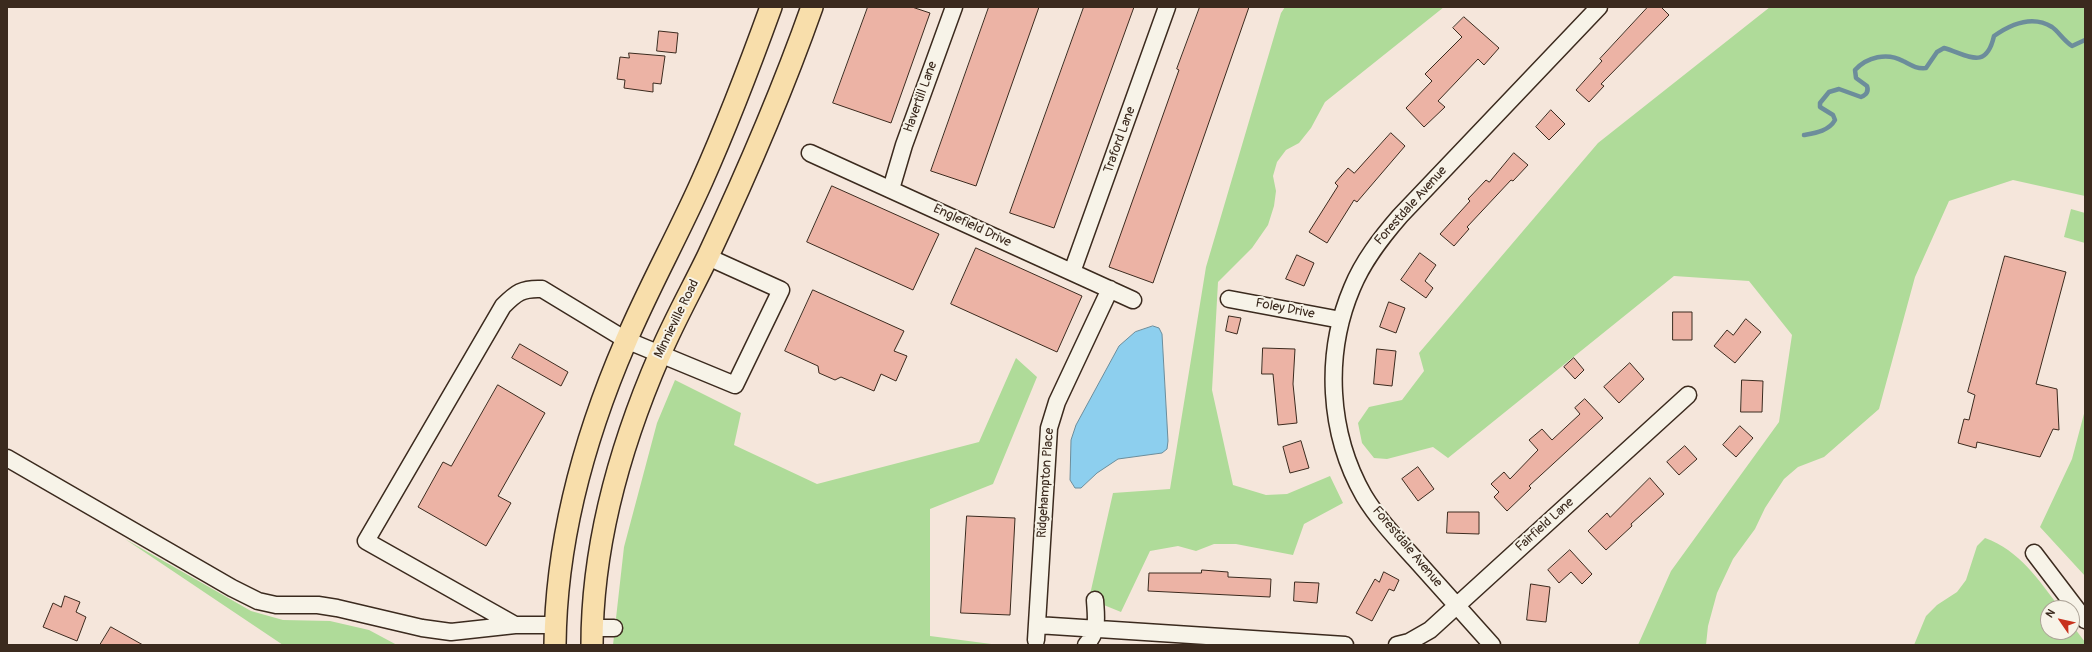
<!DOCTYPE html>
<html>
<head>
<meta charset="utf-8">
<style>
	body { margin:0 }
	#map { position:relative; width:2092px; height:652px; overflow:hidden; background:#f5e6db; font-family:Pangolin,sans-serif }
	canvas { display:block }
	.frame { position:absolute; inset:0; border:8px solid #3b2a1e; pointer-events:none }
	.north { position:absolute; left:2040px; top:600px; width:40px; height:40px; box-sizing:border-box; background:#f7f3e8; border:1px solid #aca397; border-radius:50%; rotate:304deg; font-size:11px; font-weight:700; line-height:16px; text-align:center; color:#3b2a1e }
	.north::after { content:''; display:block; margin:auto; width:14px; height:18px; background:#c8321e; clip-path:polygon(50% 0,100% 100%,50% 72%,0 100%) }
</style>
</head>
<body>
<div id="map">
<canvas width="2092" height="652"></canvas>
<div class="frame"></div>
<div class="north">N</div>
</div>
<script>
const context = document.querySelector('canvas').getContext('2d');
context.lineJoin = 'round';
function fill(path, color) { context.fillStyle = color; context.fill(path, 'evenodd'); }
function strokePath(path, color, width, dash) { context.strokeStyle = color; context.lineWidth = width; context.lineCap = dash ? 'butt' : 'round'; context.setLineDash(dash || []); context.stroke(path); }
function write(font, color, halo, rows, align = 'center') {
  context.font = font + ' Pangolin,sans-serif'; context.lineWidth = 4; context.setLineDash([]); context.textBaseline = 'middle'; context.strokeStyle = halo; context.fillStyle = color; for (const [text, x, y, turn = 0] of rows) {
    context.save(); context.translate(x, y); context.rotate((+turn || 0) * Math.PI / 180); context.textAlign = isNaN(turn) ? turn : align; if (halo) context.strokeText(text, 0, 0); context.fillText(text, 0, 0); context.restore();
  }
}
fill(new Path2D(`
	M1285,7h159l-119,95 -14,26 -12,15 -13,7 -9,12 -4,14 3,15 -2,15 -6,19 -16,23 -34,34 -6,108 21,95 33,10 21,-1 43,-18 13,27 -39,21 -11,31 -57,-11h-22l-18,7 -18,-5 -28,5 -29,61 -32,-13 24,-106 57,-4 36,-222 75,-254z
	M1770,7h315v189l-72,-16 -64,21 -34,76 -36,132 -55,48 -26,10 -14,12 -19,29 -10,21 -22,30 -16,34 -9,33 -2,19h-68l33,-74 108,-149 13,-87 -43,-54 -75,-5 -226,182 -15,-11 -46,12 -13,-1 -12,-15 -4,-20 11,-16 33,-7 22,-29 -5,-18 179,-210z
	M2071,209l14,4v30l-21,-6z
	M1016,358l21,19 -44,107 -63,25v127l69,9h-386l11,-98 33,-124 18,-43 66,33 -7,32 83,39 162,-42z
	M2085,410v166l-45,-49 32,-68z
	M1985,538c35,13 53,41 75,70h-12v24h24v-7l13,17v3h-171l12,-29 11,-11 20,-13 9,-12 11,-34z
	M125,539l126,72 32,9 47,1 39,9 28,15h-114z`), '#afdb99');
const water = new Path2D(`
	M1153,326l6,2 3,6 6,107 -1,8 -5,4 -44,6 -21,14 -16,15h-6l-5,-8 1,-40 5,-15 43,-79 16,-14z`);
fill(water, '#8dcfee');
strokePath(water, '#6c8d9b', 1);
strokePath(new Path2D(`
	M1804,135c11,-2 25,-4 31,-15l-2,-5 -13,-8v-4l9,-11 10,-3 22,8c5,-2 8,-5 6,-11l-11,-8 -1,-8c12,-13 32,-18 48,-9 8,4 13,8 23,7l11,-16 7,-4c24,7 42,23 50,-12 17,-12 39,-21 58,-9 7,5 11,13 20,19l13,-6`), '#6c8d9b', 4.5);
const building = new Path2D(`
	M868,7h44l18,6 -39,110 -58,-20z
	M989,7h50l-63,179 -45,-15z
	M1084,7h50l-80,221 -44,-15z
	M1200,7h49l-96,276 -44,-16 70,-197 -2,-1z
	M1648,7h13l8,8 -68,69 3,2 -15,16 -13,-12 26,-29 -2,-2z
	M1464,17l35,31 -15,17 -6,-6 -40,42 7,6 -21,20 -18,-19 26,-27 -7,-7 37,-37 -9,-9z
	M659,31l19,2 -2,20 -19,-2z
	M629,53l36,3 -4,28 -8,-1v9l-29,-4 1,-8 -8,-1 3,-22 9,1z
	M1551,110l14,14 -16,16 -13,-13z
	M1391,133l14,13 -48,56 -3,-2 -27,43 -18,-11 29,-46 -3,-3 13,-15 6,5z
	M1514,153l14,12 -15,16 -2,-1 -44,47 2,2 -15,17 -14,-12 30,-33 -2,-2 18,-19 3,2z
	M832,186l107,48 -26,56 -106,-48z
	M976,248l106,48 -25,56 -106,-48z
	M1420,253l16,12 -11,16 8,7 -7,10 -25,-18z
	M1297,255l17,8 -10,23 -18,-7z
	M2005,256l61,16 -30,112 21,5 2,41 -6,-1 -13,28 -63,-15 -1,6 -18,-5 6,-24 5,1 6,-25 -7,-3z
	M813,290l91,41 -10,20 13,5 -11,25 -15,-7 -7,17 -33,-14 -6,3 -16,-7 -1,-7 -33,-15z
	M1389,302l16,6 -9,25 -16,-6z
	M1673,312h19v28h-19z
	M1229,316l12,2 -4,16 -11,-3z
	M1746,319l15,13 -26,31 -21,-17 13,-16 6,5z
	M520,344l48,28 -7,14 -49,-28z
	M1263,348l32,1 -2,35 4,39 -19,2 -5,-51h-11z
	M1377,349l19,2 -4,35 -18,-2z
	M1574,358l10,12 -9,9 -11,-12z
	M1630,363l14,16 -25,24 -15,-16z
	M1742,380l21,1 -1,31h-21z
	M498,385l47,28 -47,83 13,7 -25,43 -68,-39 25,-45 8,4z
	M1585,399l18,19 -74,68 2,2 -24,23 -13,-14 5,-5 -8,-8 13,-12 6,7 28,-29 -9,-10 13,-11 10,11 28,-26 -5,-6z
	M1740,426l13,12 -17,19 -13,-12z
	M1301,441l8,27 -19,5 -7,-26z
	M1685,446l12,13 -18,16 -12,-13z
	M1418,467l16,22 -16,12 -16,-22z
	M1650,478l14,16 -33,30 1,2 -26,24 -18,-19 19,-18 3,4z
	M1448,512h31v22l-32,-1z
	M967,516l48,2 -5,97 -49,-2z
	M1570,550l22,24 -10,10 -11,-12 -12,11 -11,-13z
	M1202,570l26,2v5l43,2 -1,18 -122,-6 1,-18h52z
	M1384,572l15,8 -5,11 -5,-2 -17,32 -16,-8 19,-34 4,3z
	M1295,582l24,1 -2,20 -23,-2z
	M1531,584l19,3 -4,35 -19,-2z
	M65,596l15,6 -4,10 10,5 -9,24 -34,-14 10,-24 8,4z
	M111,627l32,18h-43z`);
fill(building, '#ecb3a5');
strokePath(building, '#3b2a1e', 1);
const minor = new Path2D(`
	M810,153l323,147
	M891,189l13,-44 50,-138
	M1072,272l95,-265
	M1229,299l112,21
	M7,458l225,130 26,13 18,4h42l19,3 85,20 29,4 64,-7h41
	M2034,553l51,67
	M515,625l-149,-84 137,-235c13,-13 19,-18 39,-17l84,51 109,45 46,-95 -73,-33
	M1037,625l308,20
	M592,628h22
	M1036,640l13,-212 8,-26 53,-113
	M1086,645c13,-14 10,-28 9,-45
	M1397,645l12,-3 21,-12 258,-235
	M1492,645c-26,-29 -51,-57 -77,-86 -18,-20 -37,-40 -51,-63 -36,-63 -40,-142 -12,-208 11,-27 29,-50 48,-72l199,-209`);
const major = new Path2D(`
	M555,645c1,-106 29,-207 71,-304 23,-54 52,-106 76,-160 25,-56 48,-116 69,-174
	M592,645c0,-100 28,-199 68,-291 14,-33 32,-65 48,-98 38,-81 74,-164 104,-249`);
strokePath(minor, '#3b2a1e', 19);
strokePath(major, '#3b2a1e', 24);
strokePath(minor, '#f7f3e8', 16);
strokePath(major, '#f8deab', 21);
write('13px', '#3b2a1e', '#f7f3e8', [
	["Havertill Lane",921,97,-70],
	["Traford Lane",1120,140,-70],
	["Forestdale Avenue",1411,206,-48],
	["Englefield Drive",972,226,25],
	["Foley Drive",1285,309,11],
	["Minnieville Road",677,319,-64],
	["Ridgehampton Place",1046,483,-86],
	["Fairfield Lane",1545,525,-42],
	["Forestdale Avenue",1407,547,50]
]);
</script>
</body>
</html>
